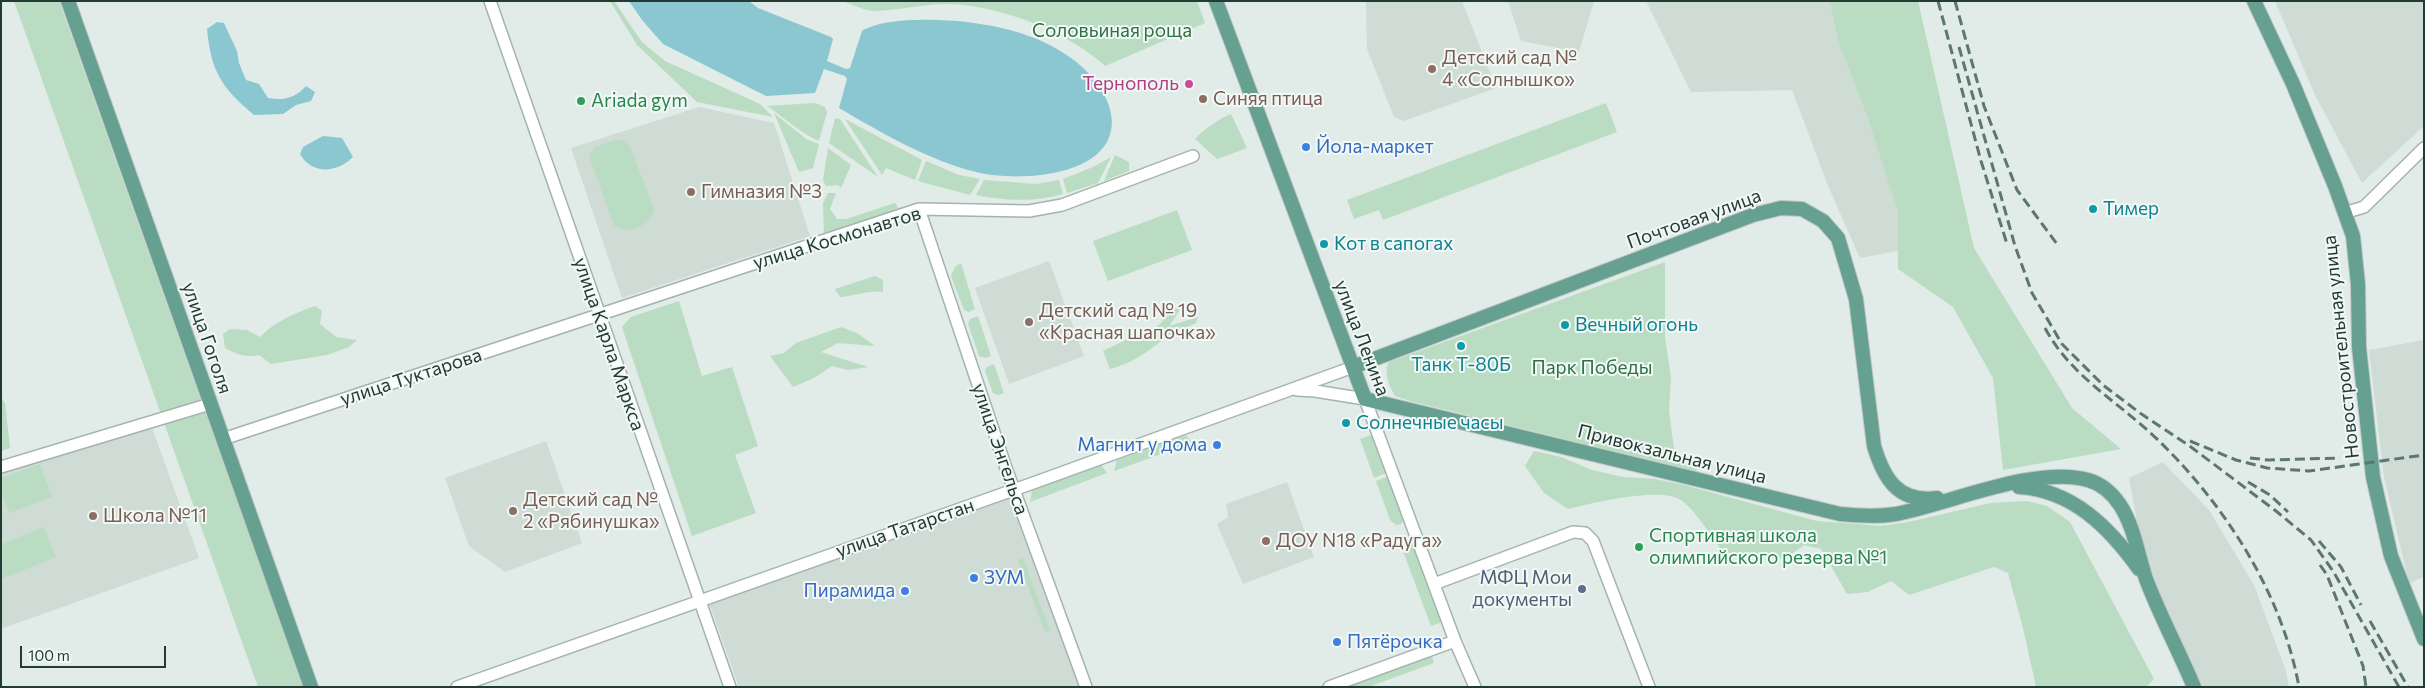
<!DOCTYPE html>
<html>
<head>
<meta charset="utf-8">
<style>
	body { margin:0 }
	#map { position:relative; width:2425px; height:688px; overflow:hidden; background:#e1ebe7; font-family:Commissioner,sans-serif }
	canvas { display:block }
	.frame { position:absolute; inset:0; border:2px solid #223c34; pointer-events:none }
	.scale { position:absolute; left:20px; top:646px; width:146px; height:22px; box-sizing:border-box; border:2px solid #223c34; border-top:0; padding-left:6px; font-size:15px; line-height:18px; white-space:nowrap; color:#223c34; -webkit-text-stroke:4px #f2f8f5; paint-order:stroke }
</style>
</head>
<body>
<div id="map">
<canvas width="2425" height="688"></canvas>
<div class="frame"></div>
<div class="scale">100 m</div>
</div>
<script>
const context = document.querySelector('canvas').getContext('2d');
context.lineJoin = 'round';
function fill(path, color) { context.fillStyle = color; context.fill(path, 'evenodd'); }
function strokePath(path, color, width, dash) { context.strokeStyle = color; context.lineWidth = width; context.lineCap = dash ? 'butt' : 'round'; context.setLineDash(dash || []); context.stroke(path); }
function write(font, color, halo, rows, align = 'center') {
  context.font = font + ' Commissioner,sans-serif'; context.lineWidth = 4; context.setLineDash([]); context.textBaseline = 'middle'; context.strokeStyle = halo; context.fillStyle = color; for (const [text, x, y, turn = 0] of rows) {
    context.save(); context.translate(x, y); context.rotate((+turn || 0) * Math.PI / 180); context.textAlign = isNaN(turn) ? turn : align; if (halo) context.strokeText(text, 0, 0); context.fillText(text, 0, 0); context.restore();
  }
}
fill(new Path2D(`
	M1366,1h96l34,87 -92,33 -10,-4 -27,-68z
	M1508,1h86l-15,51 -58,-11z
	M1646,1h183l10,43 29,75 30,94v38l-38,7 -32,-72 -36,-96 -101,2z
	M2275,1h149v125l-62,57 -47,-88z
	M699,107l75,16 36,113 -188,62 -51,-150z
	M1049,261l35,95 -75,28 -34,-96z
	M2424,340v237l-15,6 -25,-106 -15,-127z
	M151,425l48,133 -198,71v-155z
	M546,441l36,102 -77,29 -36,-26 -24,-68z
	M2163,462l46,48 45,75 32,86 3,16h-90l-56,-134 -14,-75z
	M1287,482l27,75 -71,27 -26,-60 11,-7 -2,-13z
	M1011,495l71,192h-343l-30,-84z`), '#cfdbd5');
fill(new Path2D(`
	M14,1h45l244,686h-45z
	M610,1h4l28,41 23,19 95,43 13,13 -76,-15 -60,-57z
	M842,1h355l8,22 -100,43c-34,-32 -95,-56 -142,-61 -29,-4 -58,5 -88,6 -10,0 -23,-7 -33,-10z
	M1829,1h89l56,247 98,160 49,41 -118,21 -10,-92 -40,-71 -55,-38v-56l-30,-94 -29,-75z
	M815,103l10,4 2,5 -8,29c-19,-8 -34,-23 -52,-35z
	M1606,103l11,29 -234,88 -4,-10 -25,9 -7,-19z
	M774,113l32,26 13,5 -6,24 -14,4z
	M1231,114l16,34 -30,11 -22,-20c9,-10 24,-20 36,-25z
	M835,118l5,1 38,58 -49,-34z
	M845,119l77,41 -7,20 -29,-12 -4,7z
	M618,139l9,2 2,3 25,65c-1,15 -29,28 -40,16l-25,-69 6,-9z
	M828,148l23,17 -10,23 -3,-3 -12,1 -3,-6z
	M1115,155l14,7v9l-25,10z
	M1111,157l-13,26 -31,10 -4,-14 30,-12z
	M926,161l33,14 21,4 -10,16 -52,-14z
	M984,180l52,4 23,-4 4,14c-27,8 -59,7 -87,1z
	M828,193h8l-6,16 7,10h9l49,-16 3,5 -7,6 -67,21 -1,-32z
	M1177,210l15,40 -84,31 -15,-40z
	M1665,262v75l6,41 -2,32 6,47 21,5 1,12 -15,-6 -272,-67 -15,-5c-5,-9 -12,-24 -6,-34z
	M961,263l14,46 -6,3 -5,-2 -13,-34 4,-9z
	M875,276l8,4v12c-14,-2 -28,4 -43,5l-5,-8z
	M679,301l23,75 30,-9 26,79 -23,9 21,58 -64,23 -70,-209 9,-10z
	M1183,305l-14,21 29,-9 -2,6c-8,4 -18,6 -25,11 -23,16 -32,27 -61,35l-7,-18 25,-12 22,-5 23,-24z
	M315,306l7,5 -2,13 16,13 21,3 -8,7 -22,8 -56,9 -12,-9c-13,3 -23,-1 -34,-7l-2,-14 7,-5 17,1 13,7c14,-15 35,-24 55,-31z
	M978,316l13,40 -6,2 -6,-2 -11,-32 2,-5z
	M841,327l16,6 18,13 -37,-3 -17,9 47,15 -20,3 -16,-4 -18,12 -21,9 -23,-31 14,-3 12,-10z
	M994,364l10,29 -6,2 -5,-2 -8,-22 2,-4z
	M1,397l4,6 5,45 -9,3z
	M1374,434l15,38 -15,6 -14,-39z
	M1186,435l6,8 -78,28 3,-11z
	M1534,451l27,6 31,13 31,7 32,2 25,5 137,37 64,5 27,-4 83,-19 36,-2 20,5 23,16 84,157 -8,8h-110l-12,-55 -16,-59 -14,-6 -85,28 -18,-14 -23,11 -21,2 -26,-45 -17,-4 -19,14 -62,-7c-10,-13 -30,-46 -44,-53 -22,-12 -87,4 -111,10l-24,-16 -19,-27z
	M40,464l12,33 -43,16 -8,-21v-14z
	M1101,465l6,8 -77,29 2,-12z
	M1391,475l14,43 -4,6 -5,1 -6,-5 -14,-39z
	M44,527l12,30 -55,22v-35z
	M1414,540l31,81 -14,5 -30,-80z
	M1023,558l27,73 -5,1 -27,-72z
	M1431,654l3,9 -66,24h-28z`), '#badcc2');
fill(new Path2D(`
	M629,1h120l9,7 73,29 2,2 -6,22 19,8 4,-1 12,-37c23,-14 77,-12 104,-9 33,4 68,12 96,30 54,33 78,99 0,119 -26,7 -61,7 -86,1 -46,-11 -96,-40 -137,-64l8,-29 -2,-3 -21,-7 -9,24 -49,3 -103,-52 -21,-24z
	M217,22l7,1 13,28 2,12 7,17 13,4 9,14c16,3 27,0 38,-12l9,6 -4,9 -15,4 -13,9 -29,1c-32,-27 -43,-43 -47,-86z
	M323,136l19,2 11,19c-16,16 -41,18 -53,-3l3,-7z`), '#8ac7d0');
const minor = new Path2D(`
	M490,1l240,686
	M919,209l87,259 80,219
	M2344,213l20,-6 60,-59
	M1297,390l18,1 50,8 90,242 20,46
	M223,439l696,-230 110,2 33,-6 131,-49
	M1,467l209,-63
	M1434,584l139,-52 12,1 8,8 56,146
	M457,687l579,-205 317,-115
	M1329,687l126,-46`);
const major = new Path2D(`
	M68,1l243,686
	M1216,1l149,398 475,115c19,2 37,3 56,0 53,-10 140,-49 192,-34 14,4 24,13 32,25 14,21 18,50 26,74 14,37 33,72 48,108
	M2254,1l39,83 42,102 18,50 5,48 1,63 14,130 18,79 33,83
	M1353,367l400,-152 28,-7 21,1 21,12 15,17 18,61 18,147c10,33 24,57 63,52
	M2019,487c53,3 90,40 120,82`);
strokePath(minor, '#a4b3ae', 14);
strokePath(major, '#c1c8c6', 16);
strokePath(minor, '#fff', 11);
strokePath(major, '#66a090', 14);
strokePath(new Path2D(`
	M1938,1l43,160 26,83
	M1955,1l29,105 33,84 40,54
	M1959,47l56,199 17,47 30,51 41,41 37,28 51,34 85,64 35,29 22,31 66,116
	M2045,328c26,49 74,74 113,112 67,65 124,153 141,247
	M2190,441l46,19 31,8 42,3 115,-16
	M2250,458l18,2 72,-2
	M2248,482l22,13 18,17
	M2319,541l22,26 20,38
	M2320,565l7,10 36,91 3,21
	M2370,621l38,66`), '#5c776f', 3, [10, 5]);
for (const [x, y, r, color] of [
	[1432,69,5,"#8d6e63"],
	[1189,84,5,"#d1479c"],
	[1203,99,5,"#8d6e63"],
	[581,101,5,"#2e9e5b"],
	[1306,147,5,"#3f7fe0"],
	[691,192,5,"#8d6e63"],
	[2093,209,5,"#0f9aa8"],
	[1324,244,5,"#0f9aa8"],
	[1029,322,5,"#8d6e63"],
	[1565,325,5,"#0f9aa8"],
	[1461,346,5,"#0f9aa8"],
	[1346,423,5,"#0f9aa8"],
	[1217,445,5,"#3f7fe0"],
	[513,511,5,"#8d6e63"],
	[93,516,5,"#8d6e63"],
	[1266,541,5,"#8d6e63"],
	[1639,547,5,"#2e9e5b"],
	[974,578,5,"#3f7fe0"],
	[1582,589,5,"#5c6f8a"],
	[905,591,5,"#3f7fe0"],
	[1337,642,5,"#3f7fe0"]
]) { const dot = new Path2D(); dot.arc(x, y, r, 0, 2 * Math.PI); context.fillStyle = color; context.fill(dot); strokePath(dot, '#f2f8f5', 2); }
write('19px', '#2d7245', '#f2f8f5', [
	["Соловьиная роща",1112,31],
	["Парк Победы",1592,368]
]);
write('19px', '#785e54', '#f2f8f5', [
	["Детский сад №",1442,58],
	["4 «Солнышко»",1442,80],
	["Синяя птица",1213,99],
	["Гимназия №3",701,192],
	["Детский сад № 19",1039,311],
	["«Красная шапочка»",1039,333],
	["Детский сад №",523,500],
	["2 «Рябинушка»",523,522],
	["Школа №11",103,516],
	["ДОУ N18 «Радуга»",1276,541]
], 'left');
write('19px', '#b23c85', '#f2f8f5', [
	["Тернополь",1179,84]
], 'right');
write('19px', '#27864d', '#f2f8f5', [
	["Ariada gym",591,101],
	["Спортивная школа",1649,536],
	["олимпийского резерва №1",1649,558]
], 'left');
write('19px', '#366cbe', '#f2f8f5', [
	["Йола-маркет",1316,147],
	["Магнит у дома",1207,445,"right"],
	["ЗУМ",984,578],
	["Пирамида",895,591,"right"],
	["Пятёрочка",1347,642]
], 'left');
write('19px', '#0d838f', '#f2f8f5', [
	["Тимер",2103,209],
	["Кот в сапогах",1334,244],
	["Вечный огонь",1575,325],
	["Танк Т-80Б",1461,365,"center"],
	["Солнечные часы",1356,423]
], 'left');
write('19px', '#223c34', '#f2f8f5', [
	["Почтовая улица",1694,219,-20],
	["улица Космонавтов",837,238,-17],
	["улица Гоголя",207,338,71],
	["улица Ленина",1362,338,69],
	["улица Карла Маркса",609,344,71],
	["Новостроительная улица",2341,347,-96],
	["улица Туктарова",411,377,-18],
	["улица Энгельса",1000,449,71],
	["Привокзальная улица",1672,454,14],
	["улица Татарстан",905,528,-19]
]);
write('19px', '#4e5e75', '#f2f8f5', [
	["МФЦ Мои",1572,578],
	["документы",1572,600]
], 'right');
</script>
</body>
</html>
